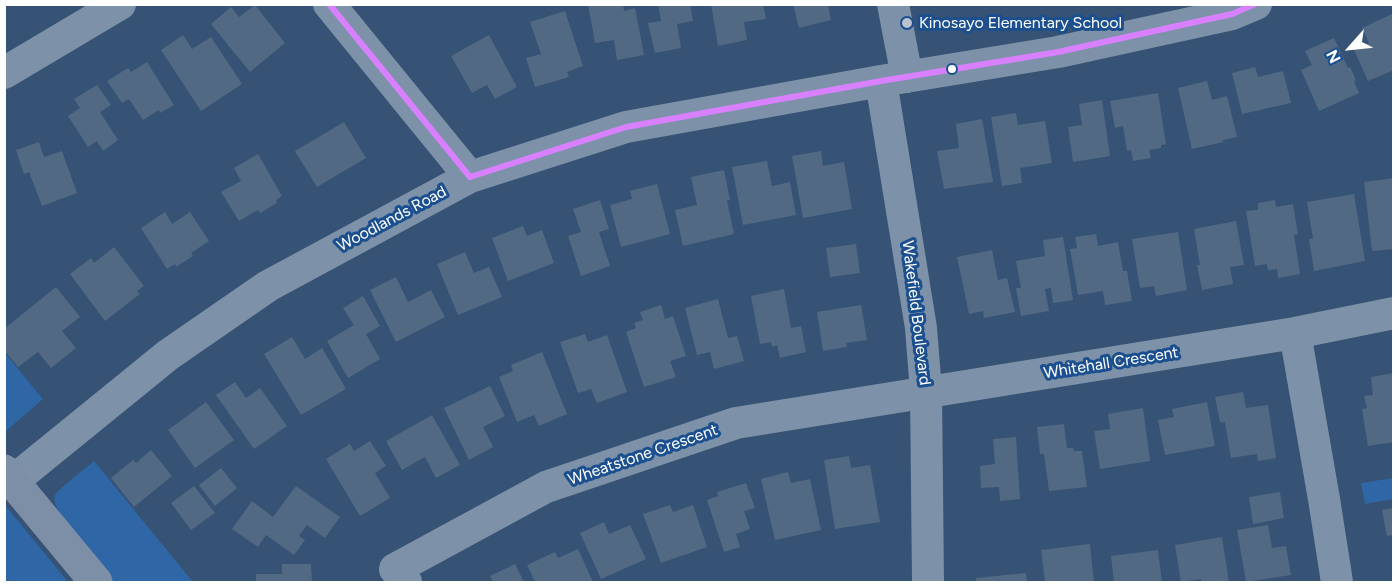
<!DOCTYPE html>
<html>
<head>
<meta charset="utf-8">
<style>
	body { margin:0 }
	#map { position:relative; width:1398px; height:587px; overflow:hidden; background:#365274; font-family:Figtree,sans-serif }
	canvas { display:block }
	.frame { position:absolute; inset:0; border:6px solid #fff; pointer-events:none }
	.north { position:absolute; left:1320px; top:18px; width:60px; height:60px; -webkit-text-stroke:4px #1b4f8f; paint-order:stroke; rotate:243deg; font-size:16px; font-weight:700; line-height:24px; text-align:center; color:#fff }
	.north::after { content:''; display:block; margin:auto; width:21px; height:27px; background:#fff; clip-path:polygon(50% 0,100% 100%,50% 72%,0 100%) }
</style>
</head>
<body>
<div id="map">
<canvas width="1398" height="587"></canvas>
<div class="frame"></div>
<div class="north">N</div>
</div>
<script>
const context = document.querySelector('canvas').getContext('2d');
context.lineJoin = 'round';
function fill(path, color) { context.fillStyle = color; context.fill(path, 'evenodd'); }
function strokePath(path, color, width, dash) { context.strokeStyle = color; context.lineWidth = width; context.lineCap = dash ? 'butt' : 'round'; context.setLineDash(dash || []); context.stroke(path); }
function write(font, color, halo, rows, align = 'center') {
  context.font = font + ' Figtree,sans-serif'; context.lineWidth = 6; context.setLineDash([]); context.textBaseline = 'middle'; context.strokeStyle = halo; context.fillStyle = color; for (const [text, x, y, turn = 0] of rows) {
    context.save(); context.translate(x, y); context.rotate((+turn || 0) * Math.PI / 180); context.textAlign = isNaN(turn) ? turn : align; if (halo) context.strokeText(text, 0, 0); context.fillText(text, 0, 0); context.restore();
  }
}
fill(new Path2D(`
	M4,352l39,47 -38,33h-1z
	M94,461l99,121h-79c-12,-14 -66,-71 -59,-87 4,-7 31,-27 39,-34z
	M1393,478v21l-28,5 -4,-21z
	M4,505h1l63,77h-63z`), '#2f66a5');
fill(new Path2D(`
	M588,4h35l1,7 11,-3 9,47 -27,5 -3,-20 -19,3z
	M658,4h32l3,17 -16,3 4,24 -26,5 -7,-30 13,-2z
	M711,4h52l3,15 -22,3 3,18 -29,6z
	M793,4h35l3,16 -32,8z
	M255,5l30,38 -35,29 -39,-48 20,-17 8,10z
	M565,11l18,55 -16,6 2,5 -34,10 -9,-29 15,-4 -11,-32z
	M1392,14l2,56 -26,11 -14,-31 15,-7 -7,-15z
	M183,35l9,14 19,-12 31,47 -41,27 -40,-61z
	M489,35l28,52 -22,12 -8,-14 -15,8 -21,-37z
	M1334,38l14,30 2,-1 6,13 -2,1 5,12 -40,18 -18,-41 11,-5 -7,-14z
	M147,62l27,43 -14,8 -1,-3 -16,10 -14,-21 -7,4 -15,-22 21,-13 3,4z
	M1255,67l3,10 25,-6 8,32 -49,11 -10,-41z
	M1207,81l5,19 15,-4 10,41 -14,3v2l-31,7 -14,-61z
	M97,85l14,20 -11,7 18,28 -15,11 -6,-10 -9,6 -20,-31 12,-8 -6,-9z
	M1158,93l8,51 -5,1v3l-12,2 2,8 -18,3 -2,-11 -4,1 -4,-25 -8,2 -5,-27z
	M1102,100l8,56 -37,6 -5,-35 14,-2 -3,-21z
	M1016,113l2,12 27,-4 7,42 -32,5 2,15 -20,3 -11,-69z
	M982,119l11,63 -49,7 -7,-38 22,-3 -3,-24z
	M344,122l22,36 -49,29 -22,-36z
	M39,142l5,15 18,-6 15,42 -35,13 -13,-34 -5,2 -8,-24z
	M821,151l2,15 21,-4 8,47 -49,9 -11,-62z
	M258,154l24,42 -6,4 1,3 -15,9 -2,1 -2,-3 -19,11 -18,-29 20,-11 -7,-13z
	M767,161l5,25 18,-4 6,33 -53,10 -11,-58z
	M724,170l6,30h-3l7,34 -51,12 -8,-36 22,-5 -6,-28z
	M1394,178v71l-22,2 -8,-69z
	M657,184l13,50 -49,13 -11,-42 22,-6 -2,-8z
	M1354,194l11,67 -51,10 -5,-32h4l-6,-37z
	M600,200l9,29 -10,3 11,34 -29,10 -13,-40 13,-4 -8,-23z
	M1275,200l1,7 17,-3 5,30 -4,1 6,39 -22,4 -1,-9 -9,1 -1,-6 -12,2 -9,-55 12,-1v-7z
	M165,212l7,12 18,-12 19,29 -18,12 2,3 -17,11 -1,-3 -8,5 -26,-41z
	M1236,221l8,44 -14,2 3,17 -31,6 -5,-25h3l-6,-36z
	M523,226l4,10 15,-6 12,33 -46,18 -16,-43z
	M1178,232l9,58 -31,6 -2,-10 -14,2 -8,-49z
	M1096,234l2,12 20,-4 5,29h4l5,30 -27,4 -2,-14 -25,4 -8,-46 7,-1 -2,-11z
	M1063,237l10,63 -20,3 -2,-15 -6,1 4,22 -28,5 -5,-28h5l-5,-27 29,-5 -2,-16z
	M856,244l4,29 -30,4 -4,-29z
	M114,247l30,39 -7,5 3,3 -35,27 -35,-47 21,-16 3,5z
	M992,250l6,30 9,-2 8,34 -31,6 -1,-7 -14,3 -12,-57z
	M465,252l9,21 15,-6 13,30 -44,18 -21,-51z
	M396,277l12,25 23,-12 14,27 -49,25 -26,-52z
	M56,287l24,30 -18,14 14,17 -25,20 -13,-16 -20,15 -14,-17v-21z
	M784,289l7,39 10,-2 5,26 -26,6 -3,-13 -5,2 -1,-5 -11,2 -9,-48z
	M363,296l17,30 -14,8 14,25 -32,19 -21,-37 27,-16 -11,-17z
	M718,299l10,39 9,-2 7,25 -30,8 -4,-17 -13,3 -12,-47z
	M661,305l4,14 8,-3 13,40 -16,5 6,16 -32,10 -18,-55 10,-4 -2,-5 9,-3 -3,-8z
	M861,305l6,35 -21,3 1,4 -24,4 -6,-39z
	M585,334l3,8 19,-7 20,57 -30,11 -6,-14 -13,4 -18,-51z
	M292,337l13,22 17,-11 24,41 -45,26 -37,-61z
	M542,352l25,62 -28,12 -5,-11 -17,7 -18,-45 14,-6 -2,-6z
	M1394,373v69l-26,4 -6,-37 5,-1 -3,-12 9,-1 -2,-18z
	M235,382l11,16 14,-10 27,38 -33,23 -38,-54z
	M490,386l15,30 -22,11 10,20 -24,13 -25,-52z
	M1243,392l3,16 22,-3 8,53 -18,3 -1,-7 -26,4 -6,-36h-5l-5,-25z
	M206,402l28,38 -39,28 -27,-38z
	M1207,402l8,44 -50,9 -7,-35 16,-3 -2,-8z
	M1143,408l7,53 -50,8 -6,-38 16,-2 -2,-15z
	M432,415l28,50 -24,13 -11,-21 -23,13 -16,-29z
	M1064,424l3,24h6l1,3h8l5,36 -38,4 -5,-37h-4l-3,-27z
	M1016,437l4,62 -20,2 -1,-14 -18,1 -1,-22 15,-2 -2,-25z
	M370,441l16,25 -11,7 15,25 -30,18 -34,-57 24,-15 4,7z
	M151,450l21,26 -38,31 -23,-29 22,-18 3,3z
	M849,456l2,12 19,-3 10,57 -45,7 -11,-69z
	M221,468l16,20 -22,18 -16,-21z
	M788,472l3,11 19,-4 11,51 -46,10 -14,-61z
	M746,483l9,25 -11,3 6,18 -14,5 4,13 -16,5 -17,-52 11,-4 -1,-4z
	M194,486l21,27 -24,17 -20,-27z
	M296,486l44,31 -15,21 -18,-13 -8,11 6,4 -11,15 -28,-20 -8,12 -26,-18 20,-28 21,16z
	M1280,492l4,26 -31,6 -4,-27z
	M670,505l3,7 20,-7 14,42 -46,16 -18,-49z
	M1394,508v27l-7,1 -5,-26z
	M604,522l5,12 21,-9 16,34 -45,20 -21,-46z
	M1268,525l4,23 14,-2 5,29 -45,7 -9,-52z
	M1222,537l7,45h-28v-3l-20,3 -6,-37z
	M1090,544l4,38h-49l-4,-32z
	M578,549l15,33h-58l-8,-17 28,-13 3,6z
	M1158,550l4,32h-48l-3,-26z
	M282,564h29l1,18h-56v-8h26z
	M515,564l9,18h-31l-3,-6z
	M1026,573l1,9h-51v-4z`), '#526984');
strokePath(new Path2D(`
	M329,4l141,173
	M893,4l14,73
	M4,73l116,-69
	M881,81l40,247 5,63 2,191
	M1295,333l29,166 13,83
	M13,481l155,-126 100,-69 202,-109 156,-50 255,-46 177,-29 174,-38 24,-10
	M406,582l-11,-13 151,-82 190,-64 559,-90 99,-20`), '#7d92a8', 32);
strokePath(new Path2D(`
	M4,471l92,111`), '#7d8ea7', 33);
strokePath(new Path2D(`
	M329,4l141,173
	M470,177l156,-50 255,-46 177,-29 174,-38 23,-10`), '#d880ff', 6);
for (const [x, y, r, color] of [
	[907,23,6,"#b9c2ce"],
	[952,69,5,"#fff"]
]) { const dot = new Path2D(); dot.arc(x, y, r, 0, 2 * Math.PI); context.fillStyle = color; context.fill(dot); strokePath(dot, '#1b4f8f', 2); }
write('16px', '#fff', '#1b4f8f', [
	["Kinosayo Elementary School",919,23]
], 'left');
write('16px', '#fff', '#1b4f8f', [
	["Woodlands Road",392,219,-28],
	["Wakefield Boulevard",916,313,83],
	["Whitehall Crescent",1111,363,-9],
	["Wheatstone Crescent",643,455,-19]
]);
</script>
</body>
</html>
